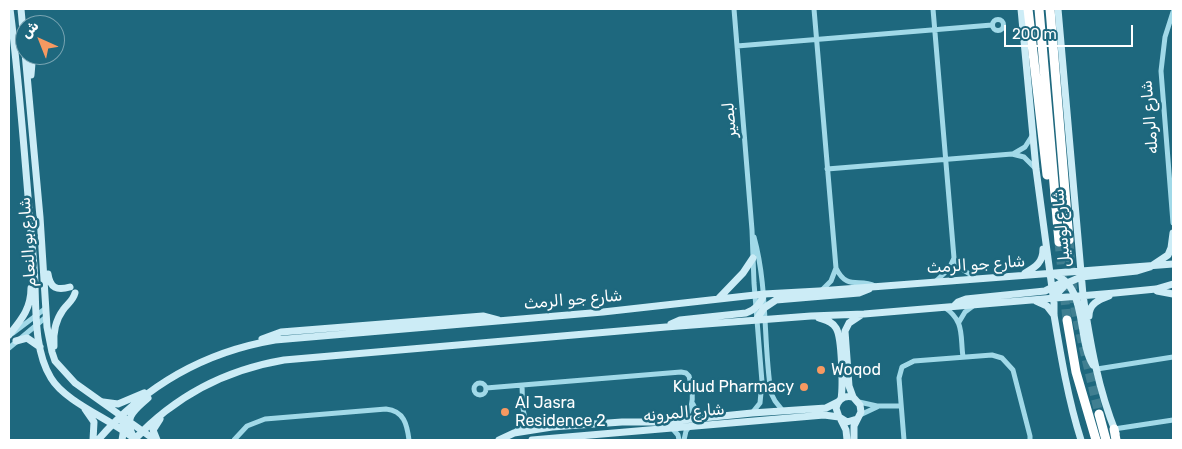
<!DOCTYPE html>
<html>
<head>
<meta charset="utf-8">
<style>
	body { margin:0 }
	#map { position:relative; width:1182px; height:449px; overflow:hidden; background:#1e687e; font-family:Rubik,Cairo,sans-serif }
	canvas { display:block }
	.frame { position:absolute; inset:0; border:10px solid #fff; pointer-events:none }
	.north { position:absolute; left:15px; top:15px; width:50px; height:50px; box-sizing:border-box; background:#1e687e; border:1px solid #78a4b2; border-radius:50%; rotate:316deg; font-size:14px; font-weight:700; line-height:20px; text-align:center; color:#fff }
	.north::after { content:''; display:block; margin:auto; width:18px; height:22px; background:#f79961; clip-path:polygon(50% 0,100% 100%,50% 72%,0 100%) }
	.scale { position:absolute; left:1004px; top:25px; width:129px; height:22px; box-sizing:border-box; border:2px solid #fff; border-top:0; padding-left:6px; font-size:15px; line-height:18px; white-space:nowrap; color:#fff; -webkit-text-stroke:4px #1e687e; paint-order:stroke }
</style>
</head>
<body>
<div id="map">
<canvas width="1182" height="449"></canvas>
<div class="frame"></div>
<div class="north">ش</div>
<div class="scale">200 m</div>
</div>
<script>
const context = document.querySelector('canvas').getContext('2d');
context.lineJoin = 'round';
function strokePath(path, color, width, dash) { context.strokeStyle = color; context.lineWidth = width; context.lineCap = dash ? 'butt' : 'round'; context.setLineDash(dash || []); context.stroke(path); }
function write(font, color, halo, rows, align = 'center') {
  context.font = font + ' Rubik,Cairo,sans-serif'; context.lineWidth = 5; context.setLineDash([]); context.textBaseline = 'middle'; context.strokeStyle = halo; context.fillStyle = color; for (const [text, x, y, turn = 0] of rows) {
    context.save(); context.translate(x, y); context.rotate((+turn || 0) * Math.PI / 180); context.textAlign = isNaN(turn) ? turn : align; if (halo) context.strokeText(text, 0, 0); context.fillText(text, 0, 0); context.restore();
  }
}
strokePath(new Path2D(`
	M1069,240l3,42 4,34 23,98
	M1059,242l8,78`), '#407f91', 9, [9, 4.5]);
strokePath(new Path2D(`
	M734,9l18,221 2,53 8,99 -2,21 -8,10
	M814,9l22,259 -5,13 -9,9
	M933,9l21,249 -5,11 -13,12
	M1173,12l-8,25 -4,34 12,152
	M992.5 25a5.5 5.5 0 1 1 11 0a5.5 5.5 0 1 1-11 0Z
	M737,46l255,-21
	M1013,154l12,-7 7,-11
	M827,169l185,-15 12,3 11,11
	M754,237c14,51 9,104 17,156l4,8 8,10
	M954,258l6,10 16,10
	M836,268c11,23 23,10 39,18
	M944,307c21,14 16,28 19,50
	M959,322l6,-10 8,-6
	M13,333l33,-25
	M9,348l37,-31
	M1097,369l76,-12
	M474 389a6 6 0 1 1 12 0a6 6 0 1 1-12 0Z
	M522,386c1,14 -2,38 14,43
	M486,388l195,-16 5,1 3,3c4,15 7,33 -7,43
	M859,402l18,4h24
	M693,404l5,10 7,3
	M860,415l17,-8
	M672,428l6,7 1,5
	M1114,429l59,-9
	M514,433l8,-8 2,-7
	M234,440l13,-14 18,-7 121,-10c18,2 21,15 23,31
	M684,440l2,-9 4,-5
	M904,440l-5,-62 3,-11 12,-6 78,-6 10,3 11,12 17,66v4`), '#a1d9e8', 5);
strokePath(new Path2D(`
	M10,9c11,85 16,171 24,257 3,34 -2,82 17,112 15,25 62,42 85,62
	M21,9l19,208 7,110 5,25 3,9 20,22 80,57
	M1021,9l15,160 18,134v12c7,42 14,84 27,125
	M1058,9l25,286c7,47 15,94 33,138
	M31,75l1,-12 7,-8
	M1025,273c11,-6 18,-11 18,-24
	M1051,273c38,12 25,64 42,92
	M48,274c2,14 9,17 22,13
	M1157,291l16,3
	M719,298l24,-25 10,-15
	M1053,298l14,-15 14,-6 56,-6 13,-4 18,-12 3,-7 2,-15
	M1036,301l11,5 7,9
	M954,306l4,-4 8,-3 79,-8 20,-10
	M1089,316c0,-12 9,-16 20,-20
	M819,318c6,2 13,3 17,10 6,9 7,59 5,71
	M756,320l8,-12 12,-8 83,-7 10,-4
	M671,324l9,-4 66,-7c9,-3 15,-10 18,-19
	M9,335c12,-15 22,-26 22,-47
	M262,339l19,-7 202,-16 15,4
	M16,341l11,-3 13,9
	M54,346c-1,-13 1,-25 9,-36 4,-6 10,-9 12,-17
	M853,397l-4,-11 -4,-55 4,-8 12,-8
	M103,402l15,2 26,-11
	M85,409l9,13 -1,18
	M121,416l3,12 -2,12
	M841,420l5,10 1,10
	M133,436c-10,-19 2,-26 15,-38
	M98,440c47,-54 106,-88 177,-100l328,-28 161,-18 55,-3 354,-27
	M134,440c41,-44 91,-70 150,-80l382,-33 145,-11 53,-2 251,-21 41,-4 17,-5
	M157,440l-4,-10 7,-11
	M499,440l15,-7 38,-6 70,-5h41l89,-9 74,-5 12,-6
	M532,440l292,-25 15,2
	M854,440v-14l7,-14 -1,-7 -7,-8c-9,-2 -15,2 -17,11l3,9 8,5 10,-3`), '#ccecf6', 7);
strokePath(new Path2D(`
	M1028,9l19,166
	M1039,9l20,233
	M1050,9l19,231
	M1067,320l9,52 20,68
	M1099,414l7,26
	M1114,429l2,11`), '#fff', 9);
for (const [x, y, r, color] of [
	[821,370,5,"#f79961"],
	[804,387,5,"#f79961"],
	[505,412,5,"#f79961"]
]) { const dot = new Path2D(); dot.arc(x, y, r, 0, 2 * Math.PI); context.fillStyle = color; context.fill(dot); strokePath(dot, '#1e687e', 2); }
write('16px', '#fff', '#1e687e', [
	["شارع الرمله",1150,117,-95],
	["لبصير",730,120,-95],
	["شارع لوسيل",1062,228,-95],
	["شارع بو النعام",28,242,-94],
	["شارع جو الرمث",976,265,-4],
	["شارع جو الرمث",573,300,-5],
	["شارع المرونه",684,413,-5]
]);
write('16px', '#fff', '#1e687e', [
	["Woqod",831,370],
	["Kulud Pharmacy",794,387,"right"],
	["Al Jasra",515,403],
	["Residence 2",515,421]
], 'left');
</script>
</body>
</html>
